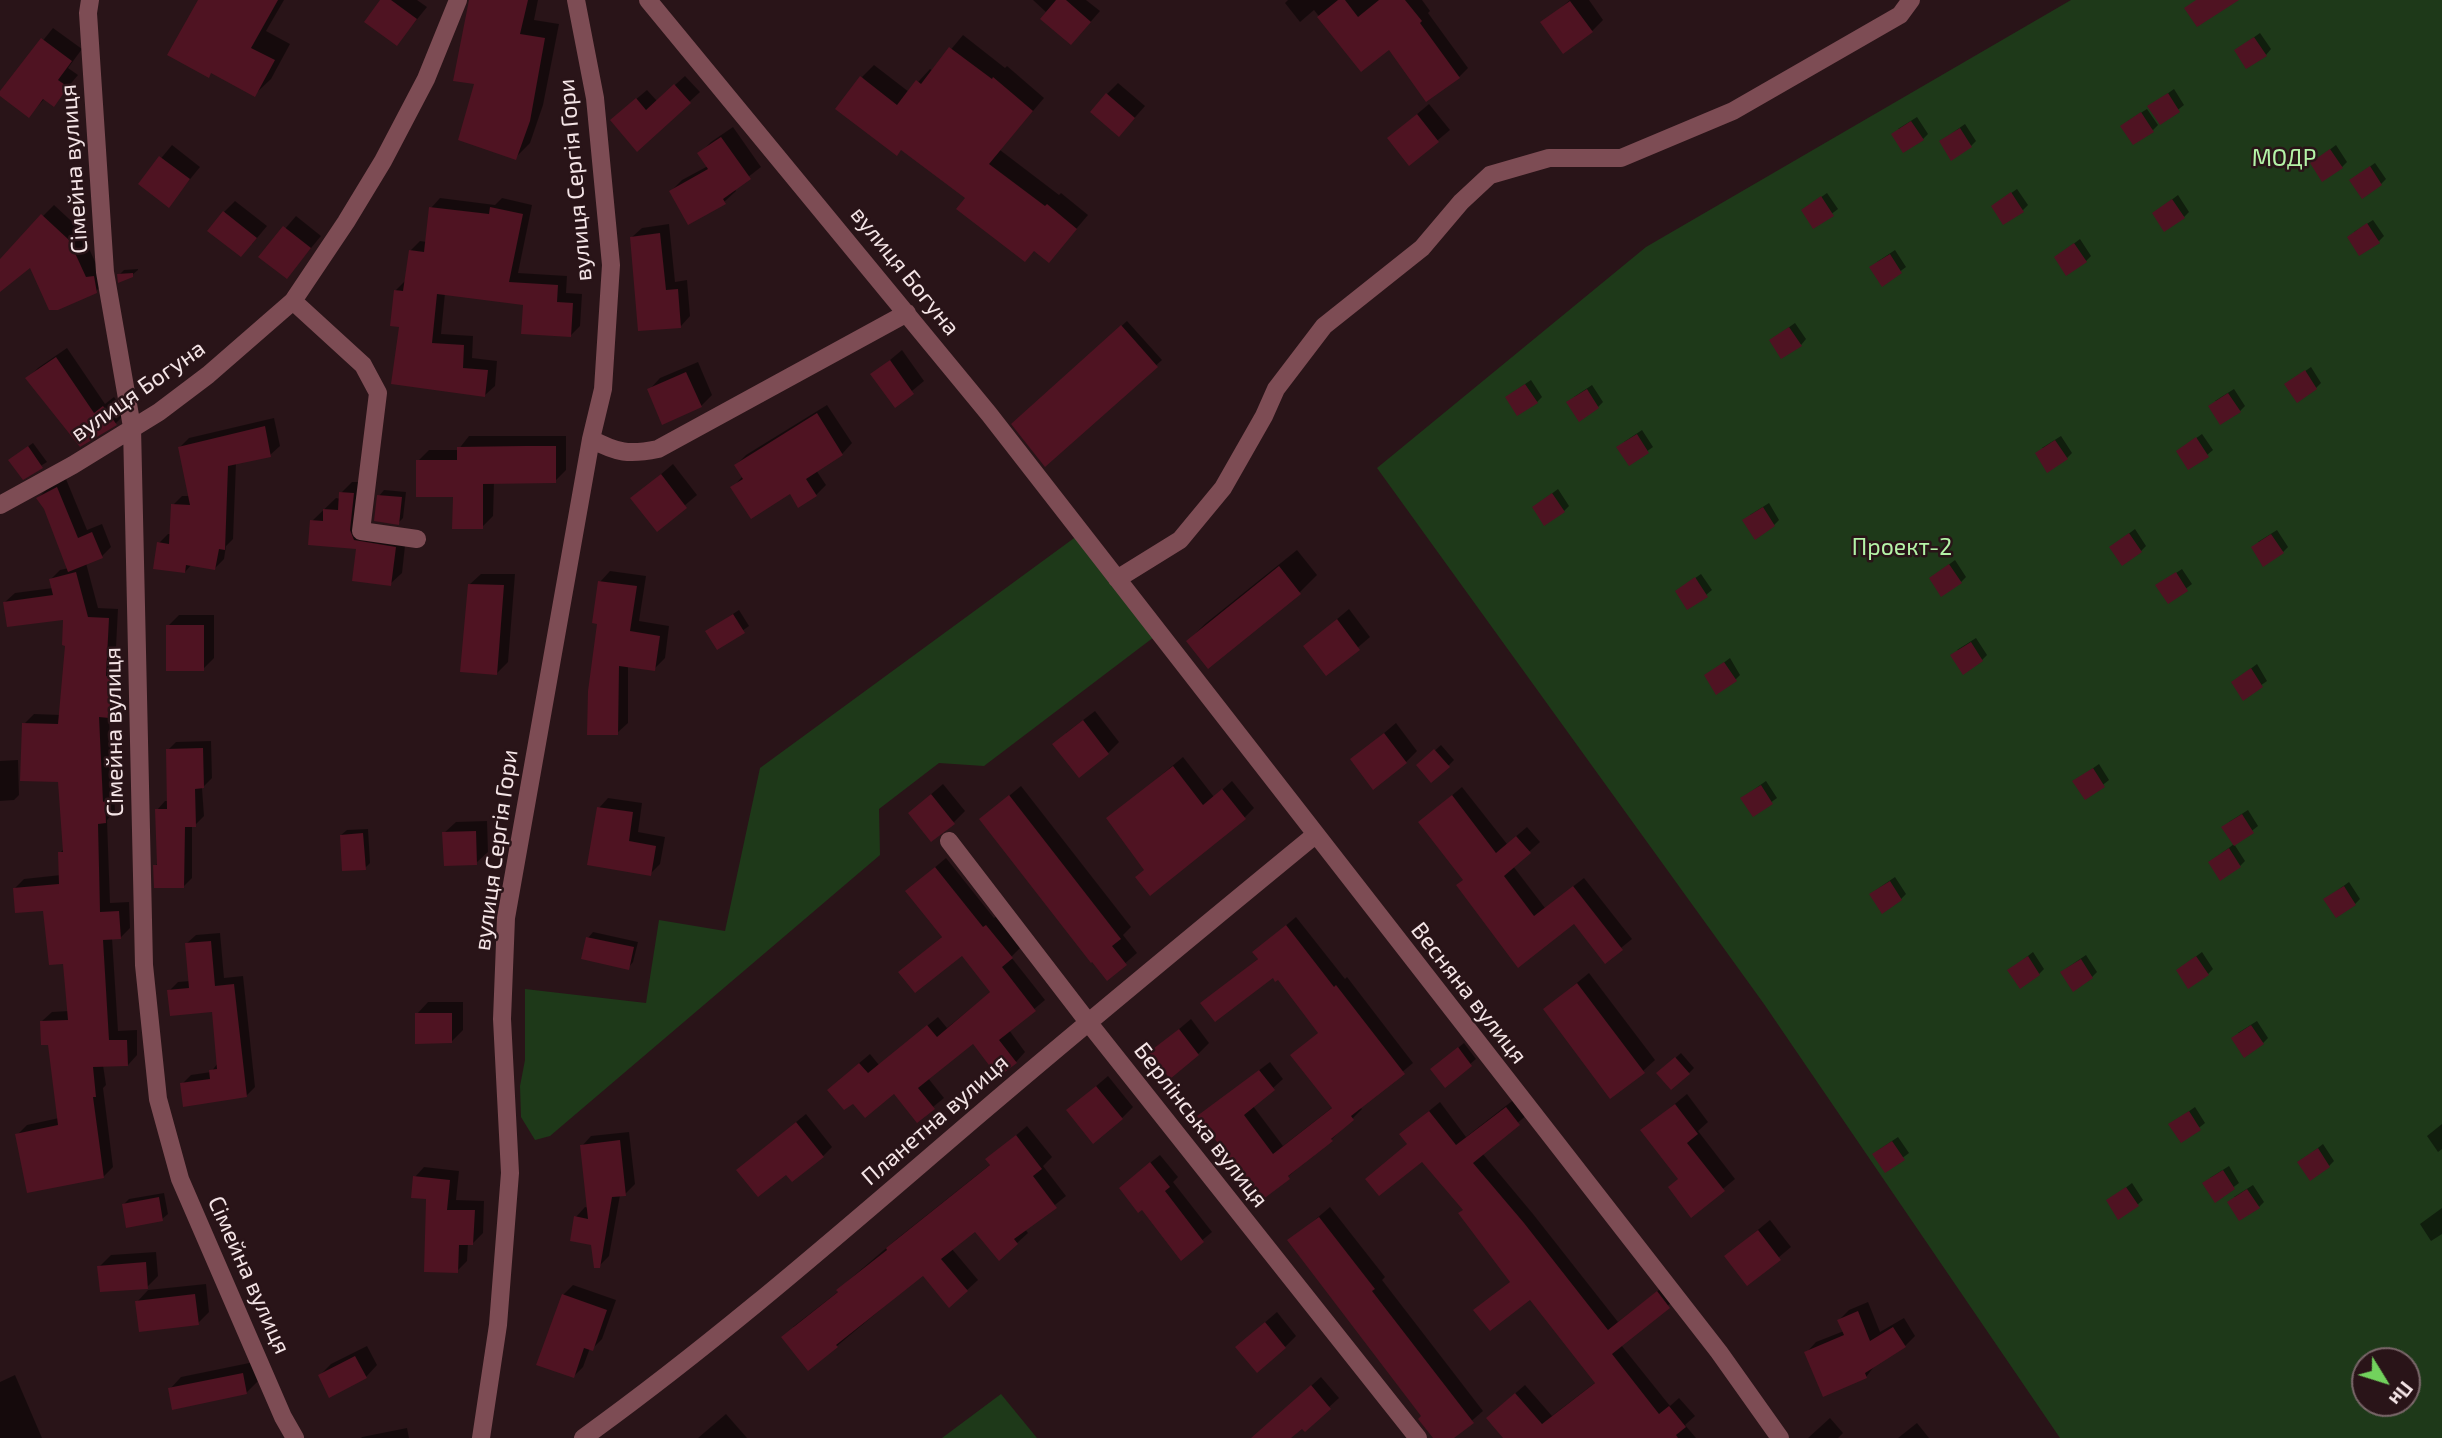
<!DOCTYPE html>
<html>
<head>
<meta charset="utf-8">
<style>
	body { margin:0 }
	#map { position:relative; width:2442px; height:1438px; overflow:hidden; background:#291418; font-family:"Exo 2",sans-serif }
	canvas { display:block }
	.north { position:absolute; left:2351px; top:1347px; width:70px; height:70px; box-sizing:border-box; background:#291418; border:2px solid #7a676a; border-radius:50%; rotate:128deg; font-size:19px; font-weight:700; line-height:28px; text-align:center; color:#f4e4e6 }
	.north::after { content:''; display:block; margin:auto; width:24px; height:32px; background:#72d25d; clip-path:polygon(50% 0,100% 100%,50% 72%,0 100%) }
</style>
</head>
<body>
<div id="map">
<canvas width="2442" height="1438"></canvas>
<div class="north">Пн</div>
</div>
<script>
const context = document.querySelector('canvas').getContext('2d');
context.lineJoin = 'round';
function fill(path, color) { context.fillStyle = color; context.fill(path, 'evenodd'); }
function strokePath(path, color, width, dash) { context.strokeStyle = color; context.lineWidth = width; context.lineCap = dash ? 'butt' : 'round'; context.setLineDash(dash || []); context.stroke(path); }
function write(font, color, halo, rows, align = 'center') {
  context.font = font + ' "Exo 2",sans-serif'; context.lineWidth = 5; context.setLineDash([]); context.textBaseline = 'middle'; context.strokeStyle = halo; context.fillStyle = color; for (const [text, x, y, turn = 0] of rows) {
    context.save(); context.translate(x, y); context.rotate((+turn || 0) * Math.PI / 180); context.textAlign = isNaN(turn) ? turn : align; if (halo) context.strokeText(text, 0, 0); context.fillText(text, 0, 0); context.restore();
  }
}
fill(new Path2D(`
	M2071,0h371v1438h-382l-296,-434 -387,-536 269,-221zM2365,1361h42v42h-42z
	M1081,533l77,101 -174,132 -45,-3 -60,46 1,46 -330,281 -15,4 -14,-23 -1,-31 5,-26v-71l121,14 13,-83 66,11 35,-163z
	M1001,1394l36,44h-95z`), '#1e3919');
fill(new Path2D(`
	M200,0h84l-18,31 24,13 -19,35 -17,16z
	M382,0h35l10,7 -30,37z
	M483,0h55l-4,20 25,4 -16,81 -13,38 -15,15 -38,-75z
	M1033,0h53l14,11 -20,23 -33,-21z
	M1288,0h134l8,11 -2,2 40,55 -9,9 -70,-30 -28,23 -47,-60 -14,12 -15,-19z
	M1570,0h19l14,20 -11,11 -49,-8z
	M53,28l29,21 -14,19 10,7 -25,30 -8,-7 -16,18 -29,-22z
	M2260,33l11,16 -5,6 -30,-5z
	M963,35l42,33 2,-2 37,32 -44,52 59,45 2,-2 27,22 -39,46 -82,-63 -105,-121 12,-12 35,27 21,-23 3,2z
	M685,76l15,16 -63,58 -15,-39 25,-21 10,11z
	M1118,83l27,23 -15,17 -23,-29z
	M2174,89l10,16 -23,18 -11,-17z
	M1429,104l21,26 -41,34 -20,-26z
	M2147,109l11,16 -5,5 -25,-9z
	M1917,117l11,17 -5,5 -25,-10z
	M1965,124l11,17 -5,5 -30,-5z
	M733,127l28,40 -27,21 2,3 -12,11 -53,-11 11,-11 26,-14 -9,-12 12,-12z
	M172,145l28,22 -31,38 -29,-21z
	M2336,145l11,17 -5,5 -30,-4z
	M2375,163l11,16 -5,5 -30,-4z
	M2017,189l11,16 -5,5 -30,-4z
	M1827,193l11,16 -24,18 -11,-17z
	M2178,195l11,17 -5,5 -30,-4z
	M440,198l55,7 7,-7 30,7 -14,68 49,3 -1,17 16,1 -2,32 -10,10 -45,-32 -80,-11 -4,41 32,2 -1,22 25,3 -2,25 -10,9 -84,-70 -6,-34 10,-10 5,-30 10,-10 7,1 4,-34z
	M235,201l32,25 -15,18 -28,-32z
	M54,205l26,24 17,37 11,14 -12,11 -38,17 -15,-92z
	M296,216l25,20 -34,41 -26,-20z
	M2373,220l11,16 -5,5 -25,-9z
	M669,224l6,58 12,-2 3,36 -9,10 -49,-89 10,-9z
	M2080,239l11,17 -5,5 -30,-4z
	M1895,250l11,17 -23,17 -6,-22z
	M124,270l14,-1v1l-6,5h-13z
	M1127,321l35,39 -117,105 -31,-41z
	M1795,323l11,16 -5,6 -30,-5z
	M67,348l38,56 9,-7 12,16 -10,10 -36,22 -52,-67 10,-10z
	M902,350l22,31 -29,24 -23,-30z
	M698,362l14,33 -11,11 -52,-16 11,-12z
	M2311,367l10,16 -5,5 -29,-4z
	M1531,380l11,17 -5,5 -25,-9z
	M1592,385l11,17 -5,5 -24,-10z
	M2234,389l11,17 -5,5 -25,-10z
	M827,405l25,38 -10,11 -26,16 10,15 -10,10 -83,-8 10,-11 -7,-11 10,-10z
	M274,418l6,28 -10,9 -34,8 -3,76 -7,7 -2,13 -9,9 -23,-4 -7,8 -26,-29 9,-9h3l2,-29 9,-9h8l-10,-49 9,-9z
	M1642,430l11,17 -24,17 -5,-22z
	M2202,434l11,16 -6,5 -29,-4z
	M469,436h97v34l-11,11 -61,1 -1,34 -11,11 -27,-31 -37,-35 11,-11h29z
	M2061,436l11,17 -5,5 -25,-10z
	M33,443l14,19 -24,15 -7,-22z
	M673,464l24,31 -40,34 -24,-31z
	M66,479l21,51 15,-6 9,23 -9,9 -16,7 12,45 20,1 -3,58 6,1 -3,38 -9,9 3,77h2l1,19 -8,9 3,83 19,-1 1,26 -10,10h-8l6,93 19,-1v25l-9,10h-25l3,20 -3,3 10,79 -10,10 -86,-42 10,-10 32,-7 -10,-75 -7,-22 10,-9 17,-1 -4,-49 -20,-53 -30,-21 9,-9 37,-4 -1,-22 4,-4 -4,-69 -36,-56 10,-10 27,1 6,-71 -2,-26 -60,-16 10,-9 38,-5 -2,-9 9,-9 9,-2 -23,-59 -8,-11 9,-9z
	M352,482h13v47l41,8 -4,36 -12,11 -32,-37 -46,-26 24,-23 5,1v-6z
	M1558,489l11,17 -5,5 -30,-4z
	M384,490l22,2 -3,26 -5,5 -19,-27z
	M1769,503l10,17 -5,5 -24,-10z
	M2135,529l11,17 -5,5 -30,-4z
	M2277,530l11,17 -5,5 -25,-10z
	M1297,550l20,25 -17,17 -92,74 -20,-25 17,-17z
	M1955,560l11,17 -5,5 -30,-4z
	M2182,569l10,15 -24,18 -7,-19z
	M610,571l36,5 -7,45 30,5 -4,32 -11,11 -26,-4v58l-11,10 -18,-110 1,-41z
	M481,574h34l-7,88 -11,11 -28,-88z
	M1701,574l11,16 -6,5 -29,-4z
	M1349,609l21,28 -43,37 -22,-28z
	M739,610l10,16 -31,22 -11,-17z
	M179,615h35v43l-11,11 -35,-43z
	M1976,638l11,17 -5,5 -25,-10z
	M1730,658l10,17 -5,5 -29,-4z
	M2257,664l10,17 -24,17 -10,-16z
	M1095,711l24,31 -11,11 -42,-20z
	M1396,723l21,28 -11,11 -54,-2z
	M211,741l1,37 -10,10 2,28 -9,9h-3v53l-8,8 -29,-20 4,-4 -2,-52 8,-9h4l-1,-51 8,-8z
	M1441,745l13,15 -5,5h-30z
	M1183,757l31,40 18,-16 22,27 -9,9 -99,52 -5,-77z
	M18,760l1,35 -5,5 -14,1v-40z
	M2099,764l10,16 -23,18 -11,-17z
	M1766,781l11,17 -24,17 -11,-17z
	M943,784l22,27 -11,11 -32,-20z
	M1021,786l110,141 -8,8 14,18 -29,25 -127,-159z
	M1462,787l45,57 20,-17 13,15 -27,24 32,42 39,-30 48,61 -27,22 -31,-39 -56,43 -54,-86 -44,-57z
	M608,798l34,5 -4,29 27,5 -5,27 -10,10 -51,-66z
	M2248,810l10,16 -23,18 -6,-22z
	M487,821l1,31 -12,11 -32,-30 12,-11z
	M368,829l2,34 -5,5 -24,-33 6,-5z
	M2234,844l11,17 -5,5 -30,-4z
	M946,858l48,60 3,-2 24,31 -10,10 34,43 -36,30 16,22 -9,10 -43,-20 -45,36 16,20 -27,22 -23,-29 -55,-11 31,-26 9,11 59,-48 9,11 45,-37 -30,-37 -62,18 43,-36 -36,-45z
	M1895,877l11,17 -5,5 -25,-9z
	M2349,882l11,17 -5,5 -24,-9z
	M1296,917l49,62 2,-2 66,86 -53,44 2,2 -30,30 -69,59 -64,-82 71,-54 13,17 -30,27 30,40 50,-39 -31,-61 18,-14 -42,-54 -5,-2 -70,27 56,-45 -5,-6z
	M593,932l45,10 -5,20 -5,6 -40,-30z
	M220,933l4,45 19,-2 12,111 -9,9 -64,-12 9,-9 20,-3 7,-9 -4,-51 -45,-21 9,-9 12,-1 -4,-37 10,-9z
	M2033,952l11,17 -5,5 -29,-4z
	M2202,952l11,17 -5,5 -30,-4z
	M2086,955l11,17 -5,5 -25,-9z
	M1589,973l66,87 -12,11 -98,-62z
	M428,1002h35v28l-12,12 -34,-28z
	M1191,1019l18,24 -11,11 -46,-2z
	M2257,1021l11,17 -5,5 -25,-10z
	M1464,1043l12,16 -31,26 -7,-21z
	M1681,1053l13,15 -5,5 -25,-5z
	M1108,1076l25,31 -11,11 -54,-8z
	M1687,1094l21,28 -10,9 37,48 -44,36 -11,-38 -37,-47z
	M1516,1098l12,16 -46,39 51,61 85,108 50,-39 10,14 -57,48 49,61 9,-8 16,18 -10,9 11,13h-191l-8,-29 28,-24 27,31 44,-34 -66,-85 -18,-16 -48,-72 -42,-49 -55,19 42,-36 -8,-9 39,-32 26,35z
	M2195,1107l10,16 -23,18 -11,-17z
	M806,1114l26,33 -9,9 -37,16 -38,-11z
	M2442,1124v25l-4,3 -11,-16z
	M1027,1126l25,31 -9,9 23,30 -41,33 3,4 -11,10 -42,-13 -23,19 26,31 -11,10 -44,-16 -86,72 -44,-19 46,-36 10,-11 49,-42 93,-74 -3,-5z
	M629,1132l6,52 -10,10 -5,1 -11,61 -10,10 -6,-23 -17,-26 9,-10 4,1 -7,-62 9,-10z
	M1898,1137l11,16 -24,18 -5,-22z
	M2323,1144l11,17 -5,5 -29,-4z
	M1160,1155l18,22 -5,5 39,50 -31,26 -51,-79z
	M2229,1166l10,17 -23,17 -6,-22z
	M424,1167l35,4 -3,29 28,1 -1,32 -10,10h-5l-1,18 -10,10 -29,-73 -13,-21z
	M2132,1183l11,17 -6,5 -29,-4z
	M2253,1185l11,17 -5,5 -25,-10z
	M164,1193l4,21 -6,5 -38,-15 5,-5z
	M1330,1207l55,70 -3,3 101,131 -31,27h-17l-12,-22 -133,-175z
	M2442,1208v26l-11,7 -11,-17z
	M1770,1220l21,27 -44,37 -21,-28z
	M156,1252l2,24 -11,11 -48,-20 12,-12z
	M206,1284l3,28 -11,11 -61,-21 11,-12z
	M573,1285l43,15 -14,39 -10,10 -2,-1 -7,19 -9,9 -11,-81z
	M1868,1302l12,30 24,-14 11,18 -10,10 -29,18 -10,13 -60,-24 10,-11 28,-11 -5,-11 10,-10z
	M1277,1312l19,24 -11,11 -36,-11z
	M367,1346l10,19 -11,12 -46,-2 11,-11z
	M254,1362l4,19 -12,12 -76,-4 11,-12z
	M15,1375l27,63h-42v-56z
	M1321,1377l18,21 -34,31 -3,-3 -14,12h-13v-20z
	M726,1414l21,24h-49z
	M1830,1418l13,15 -5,5h-30z
	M1917,1423l12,15h-31z
	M407,1428l2,10h-48l1,-1z`), '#0007');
fill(new Path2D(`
	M198,0h80l-27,48 24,12 -20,37 -44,-24 -2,5 -42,-23z
	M380,0h11l26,19 -20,27 -33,-24z
	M469,0h59l-8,34 25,4 -15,83 -14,39 -58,-20 16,-56 -21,-3z
	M1056,0h10l25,22 -20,23 -31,-26z
	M1338,0h7l13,17 21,-17h26l17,21 -2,2 40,55 -34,24 -37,-52 -28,22 -44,-55z
	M2196,0h43l-42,27 -13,-19z
	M1570,1l23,31 -30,22 -23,-32z
	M2254,37l13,19 -21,13 -12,-19z
	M41,38l31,23 -14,19 10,7 -14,20 -11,-8 -14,19 -29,-22v-5z
	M949,47l43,32 1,-2 40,34 -44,53 56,42 2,-2 30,25 -28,34 -15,-12 -9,11 -69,-53 9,-11 -64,-48 -4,6 -62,-47 25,-33 37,29 19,-25 5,4z
	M674,84l17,19 -54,49 -27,-32 26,-22 10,12z
	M1106,93l29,25 -16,19 -29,-25z
	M2168,93l12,19 -20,13 -13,-19z
	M2141,112l13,20 -21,13 -13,-19z
	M1417,114l22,28 -30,24 -22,-28z
	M1911,121l13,19 -21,13 -12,-19z
	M1960,128l12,19 -21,14 -12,-20z
	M721,137l30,42 -28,20 3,5 -38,21 -19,-34 39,-22 -11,-16z
	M2330,149l13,19 -21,14 -12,-19z
	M159,156l31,23 -21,29 -31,-24z
	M2370,166l12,19 -20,14 -13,-19z
	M2011,192l13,20 -21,13 -12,-19z
	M1821,196l13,20 -21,13 -12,-19z
	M2172,199l13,19 -21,14 -12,-19z
	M429,207l60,7 1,-7 33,7 -14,68 49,3 -1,17 16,1 -2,34 -50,-3 2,-29 -86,-11 -5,49 32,2 -1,23 25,2 -3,27 -94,-13 8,-57 -9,-1 4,-36 9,1 6,-41 15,2z
	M223,211l34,27 -16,19 -34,-26z
	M41,214l28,26 17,37 8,-1 3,17 -39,17h-9l-19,-42 -30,24v-33z
	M2367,223l13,20 -21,13 -12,-19z
	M283,226l28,22 -24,31 -29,-22z
	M660,233l6,57 12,-1 3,39 -43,3 -8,-94z
	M2074,243l13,19 -21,14 -12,-19z
	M1890,254l12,19 -20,14 -13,-20z
	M133,273v4l-15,6 -1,-9z
	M1121,325l37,42 -113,100 -34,-43z
	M1789,327l13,19 -21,13 -12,-19z
	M56,357l38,56 9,-7 14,19 -37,22 -55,-69z
	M890,360l24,34 -19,14 -25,-34z
	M2305,370l12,19 -20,14 -13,-19z
	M686,372l16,35 -40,18 -15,-36z
	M1525,384l13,19 -21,13 -12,-19z
	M1587,389l12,19 -20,14 -13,-20z
	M2228,393l13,19 -21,13 -12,-19z
	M817,413l26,42 -37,24 11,17 -19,12 -8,-14 -39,25 -21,-32 13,-8 -9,-14z
	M265,426l6,31 -43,9 -3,84 -6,-1 -4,21 -29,-5 -1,8 -32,-4 4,-27 12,2 2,-40 19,1 -12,-58z
	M1637,434l12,19 -20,13 -13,-19z
	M2196,437l13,20 -21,13 -12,-19z
	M2055,440l13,19 -21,14 -12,-20z
	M28,446l15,22 -20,12 -15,-20z
	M525,446h31v37l-73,1v45h-31l1,-32h-37v-37h41v-13z
	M661,474l26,34 -30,24 -27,-34z
	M57,487l21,51 14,-6 11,26 -35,14 -24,-63 -8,-11z
	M339,492l15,1 -4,37 4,10 42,7 -5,39 -39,-5 4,-32 -48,-4 2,-25 13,1v-12l15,1z
	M1552,493l13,19 -21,14 -12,-19z
	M377,495l25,2 -3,28 -25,-4z
	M1763,507l12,19 -20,14 -13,-20z
	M2129,533l13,19 -20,14 -13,-19z
	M2271,534l13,19 -21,14 -12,-20z
	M1949,564l13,19 -21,14 -12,-19z
	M1279,566l22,28 -93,75 -22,-28z
	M76,572l12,45 21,1 -3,58 6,1 -3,41 -10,-1 4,85 2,-1 1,22 -8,1 2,88 19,-1 2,28 -18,1 6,100h18l1,26 -35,1 3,30h-3l11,81 -77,15 -12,-59 43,-9 -10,-80h-7l-1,-24 28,-1 -5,-56 -14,1 -6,-54 -28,2 -2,-25 46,-4 -1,-32h5l-5,-70 -38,-1 2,-58 36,1 7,-78 -3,-1 1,-25 -56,7 -4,-25 50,-7 -4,-16z
	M2176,572l12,19 -20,13 -13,-19z
	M1695,577l13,20 -21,13 -12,-19z
	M598,581l39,5 -7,45 30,5 -5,35 -36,-5 -1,69h-31l1,-44 9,-67 -5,-1z
	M468,584l36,1 -7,90 -37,-3z
	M733,614l12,19 -28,17 -12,-19z
	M1337,619l23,31 -34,26 -23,-30z
	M166,625h38v46h-38z
	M1971,642l12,19 -20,14 -13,-20z
	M1724,662l13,19 -21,14 -12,-20z
	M2251,668l12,19 -20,14 -12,-19z
	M1083,720l26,34 -30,24 -27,-34z
	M1384,733l23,30 -34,27 -23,-31z
	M203,748l1,40 -9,1 1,38h-11l-1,61h-30l-1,-23h4l-2,-56h12l-1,-60z
	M1434,749l16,18 -19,16 -15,-18z
	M1173,766l30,39 19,-16 24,30 -96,77 -15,-19 9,-7 -38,-52z
	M2093,768l12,19 -20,13 -13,-19z
	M1761,785l12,19 -20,13 -13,-19z
	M931,794l24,30 -24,18 -23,-29z
	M1009,795l112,144 -9,7 15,19 -20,16 -15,-19 -1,1 -112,-144z
	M1452,795l44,58 20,-17 15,17 -27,23 30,40 39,-30 50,64 -18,14 -31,-40 -56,44 -62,-83 7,-5 -45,-58z
	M597,807l36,5 -4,29 27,5 -5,30 -64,-11z
	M2242,814l12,19 -20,13 -13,-19z
	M476,831l1,34 -33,1 -2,-34z
	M363,833l3,37 -24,1 -2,-36z
	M2229,848l12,19 -21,14 -12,-19z
	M935,867l48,60 3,-2 27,33 -11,9 34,44 -37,29 18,23 -19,14 -25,-33 -55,44 17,21 -18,14 -23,-29 -29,24 -12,-14 -9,6 -17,-20 32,-27 9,10 59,-48 10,12 53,-45 -28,-36 -47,37 -17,-21 44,-35 -37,-46z
	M1890,881l12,19 -20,14 -13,-20z
	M2344,886l12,19 -20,13 -13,-19z
	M1286,925l48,62 2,-2 69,89 -54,42 3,4 -23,19 2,2 -45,35 2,3 -28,21 -65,-84 62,-46 16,20 -31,25 29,39 59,-46 -42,-53 28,-22 -40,-53 -3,2 -2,-4 -58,44 -15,-19 58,-44 -6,-7z
	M586,937l48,10 -5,23 -48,-11z
	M211,941l4,45 19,-2 13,113 -64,10 -3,-24 30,-4 -1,-9 8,-1 -5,-57 -42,4 -3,-26 22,-2 -4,-45z
	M2028,956l12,19 -20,14 -13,-19z
	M2196,956l13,19 -21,14 -12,-19z
	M2081,959l12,19 -20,14 -13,-20z
	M1577,983l68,90 -35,26 -67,-90z
	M415,1013h37v30l-37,1z
	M2251,1025l13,19 -20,14 -13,-20z
	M1179,1029l20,26 -29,24 -21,-27z
	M1458,1047l14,19 -27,22 -15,-19z
	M1675,1057l15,17 -19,16 -15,-17z
	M1096,1086l27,33 -30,25 -27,-34z
	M1675,1104l23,30 -11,9 38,48 -34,27 -23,-31 10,-8 -38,-49z
	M1506,1107l14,18 -47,38 51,60 84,107 49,-39 13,17 -58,46 47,60 10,-8 17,21 -10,8 2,3h-175l-17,-20 29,-25 27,31 53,-41 -65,-83 -40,31 -17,-21 37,-28 -52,-69 5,-3 -41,-48 -43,34 -14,-17 42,-35 -8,-10 30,-23 27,34z
	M2189,1111l12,19 -20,13 -13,-19z
	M796,1122l28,35 -32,25 -6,-7 -28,22 -22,-27z
	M1016,1135l26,34 -9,7 24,32 -43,31 4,5 -19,17 -24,-29 -34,27 27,32 -19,17 -26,-32 -87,69 2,2 -30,24 -27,-34 57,-45 -2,-2 51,-40 -1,-2 104,-83 -5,-6z
	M620,1140l6,56 -14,1 -12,71h-6l-3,-23 -21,-4 4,-25 14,3 -8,-74z
	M1892,1141l13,19 -20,13 -13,-19z
	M2318,1148l12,19 -20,14 -13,-19z
	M1150,1162l20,25 -5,4 39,51 -23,19 -39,-51 -4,3 -19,-25z
	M2223,1170l12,19 -20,14 -13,-20z
	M413,1176l37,4 -3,30h28l-2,35h-14l-1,28 -34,-1 2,-73 -15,-1z
	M2126,1187l13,19 -21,14 -12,-20z
	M2247,1189l13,19 -21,13 -12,-19z
	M159,1197l4,24 -37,7 -4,-24z
	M1319,1217l56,72 -3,2 102,132 -20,15h-21l-15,-19 3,-3 -134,-176z
	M1758,1230l23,30 -34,26 -23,-30z
	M146,1262l2,27 -48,3 -3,-26z
	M195,1294l4,31 -60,7 -4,-31z
	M562,1294l45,16 -14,41 -9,-3 -10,30 -38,-13z
	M1858,1311l12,30 23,-14 13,20 -41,26 2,5 -44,19 -19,-45 40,-17 -7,-15z
	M1265,1322l21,26 -29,25 -22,-26z
	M355,1356l12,22 -38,20 -11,-23z
	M243,1373l4,21 -75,16 -4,-22z
	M1311,1385l20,24 -26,23 -3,-3 -11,9h-40z`), '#4f1322');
strokePath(new Path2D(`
	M90,0l-2,13 17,259 27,155 12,538 14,134 22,80 103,238 12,21
	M648,0l341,414 730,938 61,86
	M293,301l70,64 15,28 -17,138 56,8
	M591,439c26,14 38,16 67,10l249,-136
	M0,505l73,-40 86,-53 49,-37 85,-74 53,-79 37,-61 43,-82 32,-79
	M1117,579l63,-39 43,-52 41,-72 12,-27 48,-63 98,-78 39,-46 29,-27 59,-17h72l112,-47 167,-96 11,-15
	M949,841l139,181 330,416
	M481,1438l17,-113 12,-152 -8,-154 4,-101 85,-479 12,-50 8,-124 -16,-167 -19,-98
	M583,1438c139,-100 268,-214 398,-325 110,-94 222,-186 334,-278`), '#7d4c54', 18);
write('23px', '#b4f3a7', '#291418', [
	["МОДР",2284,158],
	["Проект-2",1902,547]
]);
write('23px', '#f4e4e6', '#291418', [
	["Сімейна вулиця",74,169,-94],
	["вулиця Сергія Гори",575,180,-95],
	["вулиця Богуна",905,271,51],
	["вулиця Богуна",138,391,-35],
	["Сімейна вулиця",114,732,-91],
	["вулиця Сергія Гори",496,850,-82],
	["Весняна вулиця",1469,993,52],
	["Планетна вулиця",935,1120,-41],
	["Берлінська вулиця",1201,1125,52],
	["Сімейна вулиця",249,1275,66]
]);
</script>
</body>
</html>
